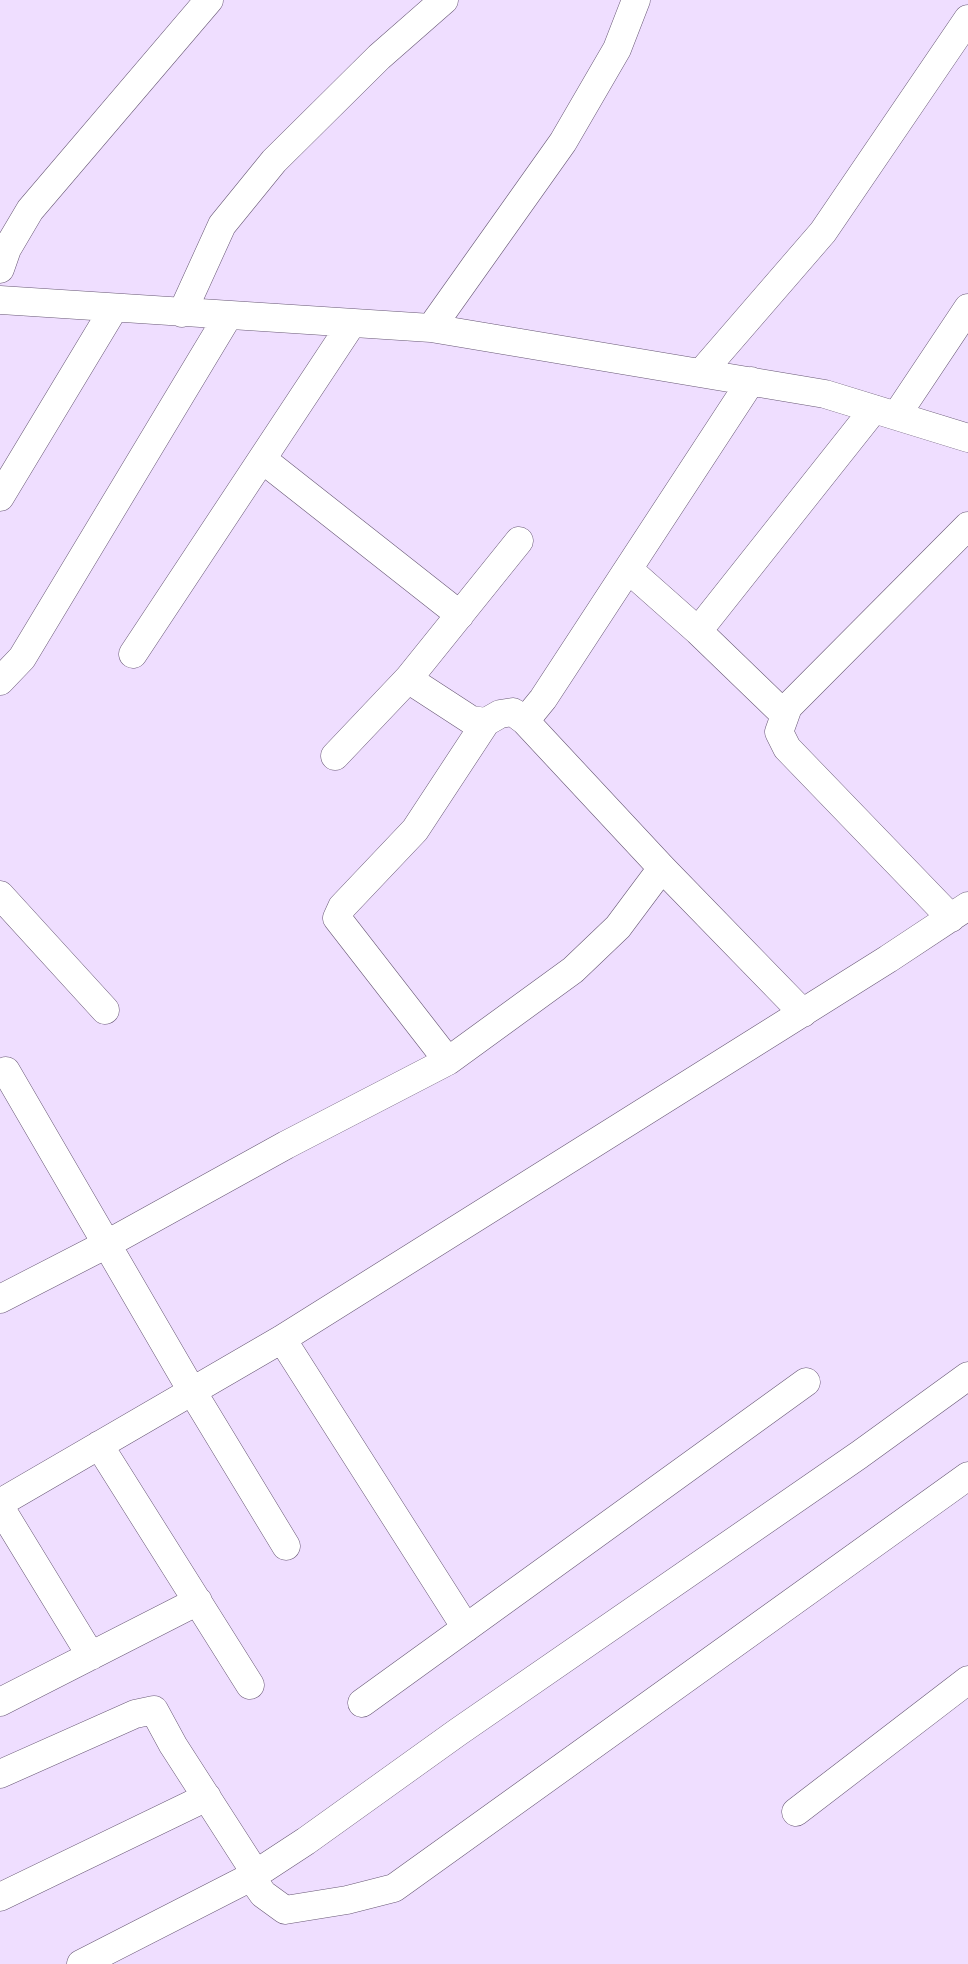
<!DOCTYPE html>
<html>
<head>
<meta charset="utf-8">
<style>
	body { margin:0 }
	canvas { display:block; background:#efdeff }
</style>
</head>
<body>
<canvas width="968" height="1964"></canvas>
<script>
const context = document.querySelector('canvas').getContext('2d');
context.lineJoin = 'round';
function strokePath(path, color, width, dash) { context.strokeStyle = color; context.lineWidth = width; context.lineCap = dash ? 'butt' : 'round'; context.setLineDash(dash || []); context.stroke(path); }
const minor = new Path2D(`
	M0,269l7,-20 23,-39 179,-210
	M0,300l431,28 394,66 143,44
	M182,313l40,-88 52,-64 105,-104 65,-57
	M431,328l132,-186 54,-93 19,-49
	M701,373l122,-141 145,-213
	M896,416l72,-108
	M262,459l198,156
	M0,497l114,-189
	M628,569l70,62 87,84
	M698,631l176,-222
	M133,654l219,-331
	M408,679l63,41 15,2 14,-8 13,-2 12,9 137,147 141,145
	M0,681l22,-23 206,-342
	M525,721l18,-22 208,-318
	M335,756l73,-77 111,-138
	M0,895l105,115
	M951,918l-164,-170 -8,-16 9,-25 180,-181
	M448,1061l-111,-143 5,-11 73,-77 71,-108
	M6,1071l186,320 94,155
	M0,1299l107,-55 179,-99 162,-84 125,-91 45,-43 44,-59
	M282,1339l184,289
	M99,1445l151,240
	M0,1503l282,-164 606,-380 80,-53
	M0,1507l91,149
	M0,1702l198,-101
	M362,1703l444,-321
	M0,1774l135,-60 19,-4 19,35 83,129
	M796,1812l172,-132
	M251,1877l12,17 22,16 62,-10 47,-12 574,-412
	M0,1897l207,-100
	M81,1964l170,-87 55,-36 152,-109 401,-277 109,-79`);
strokePath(minor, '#685875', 29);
strokePath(minor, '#fff', 28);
</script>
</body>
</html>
